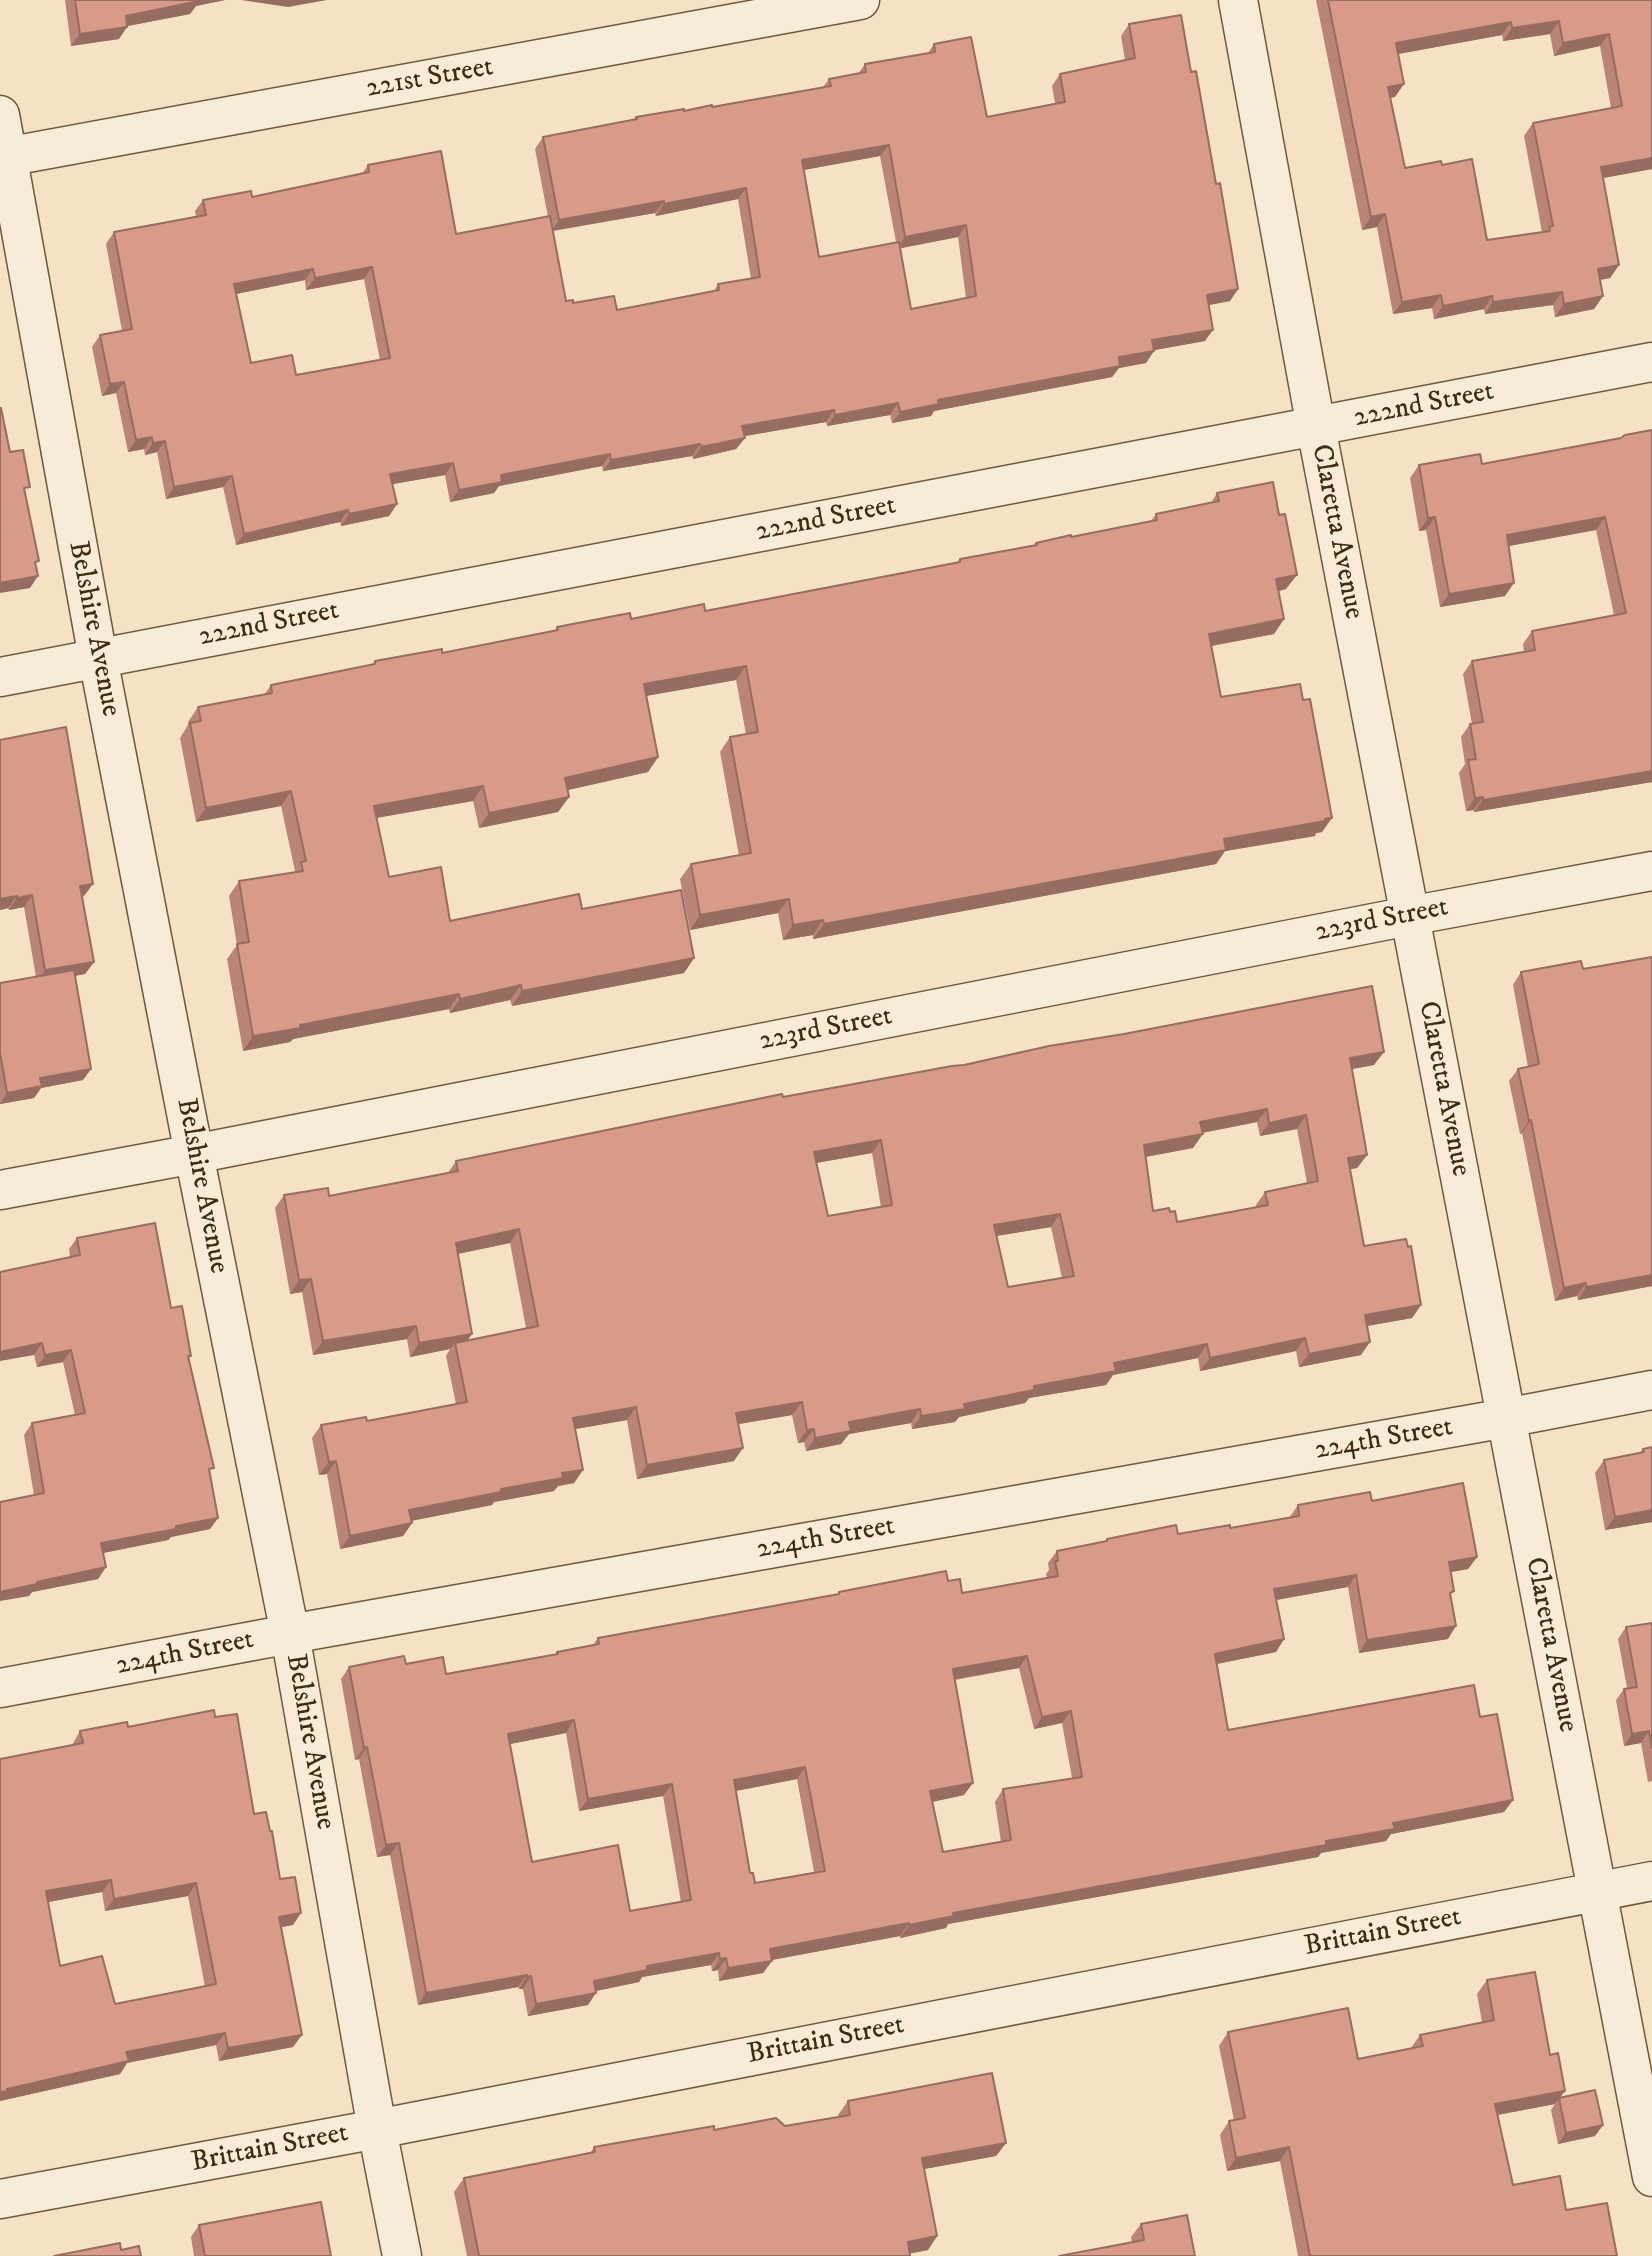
<!DOCTYPE html>
<html>
<head>
<meta charset="utf-8">
<style>
	body { margin:0 }
	canvas { display:block; background:#f5e2c4 }
</style>
</head>
<body>
<canvas width="1652" height="2256"></canvas>
<script>
const context = document.querySelector('canvas').getContext('2d');
context.lineJoin = 'round';
function strokePath(path, color, width, dash) { context.strokeStyle = color; context.lineWidth = width; context.lineCap = dash ? 'butt' : 'round'; context.setLineDash(dash || []); context.stroke(path); }
function fill(path, color) { context.fillStyle = color; context.fill(path, 'evenodd'); }
function write(font, color, halo, rows, align = 'center') {
  context.font = font + ' "IM FELL DW Pica",serif'; context.lineWidth = 6; context.setLineDash([]); context.textBaseline = 'middle'; context.strokeStyle = halo; context.fillStyle = color; for (const [text, x, y, turn = 0] of rows) {
    context.save(); context.translate(x, y); context.rotate((+turn || 0) * Math.PI / 180); context.textAlign = isNaN(turn) ? turn : align; if (halo) context.strokeText(text, 0, 0); context.fillText(text, 0, 0); context.restore();
  }
}
const minor = new Path2D(`
	M1238,0l78,427 336,1750
	M0,115l98,543 96,496 96,480 87,495 25,127
	M0,158l860,-158
	M0,677l1652,-315
	M0,1190l194,-36 1215,-238 243,-45
	M0,1688l290,-54 1216,-216 146,-28
	M0,2199l377,-70 1275,-248`);
strokePath(minor, '#6f593c', 41);
strokePath(minor, '#f8ecd9', 38);
fill(new Path2D(`
	M65,0h160l-29,6 -6,8 -63,12 -8,13 -48,7z
	M1316,0h336v169l-49,9 16,87 -9,13 -10,2 3,16 -9,13 -39,8 -2,-12 -68,9 -1,-5 -50,10 -2,-11 -39,6 -16,-87 -15,3zM1550,34l4,22 46,-10 11,62 -78,15 -9,13 18,96 -55,8 -45,-75 -37,3 -15,-71h5l3,-43 104,-19 1,6z
	M1129,24l62,48 47,217 -8,12 -22,4 -3,36 -51,9 -8,13 -27,5 -7,9 -178,34 -3,5 -39,7 -2,-8 -63,11 -1,-4 -82,14 1,2 -9,11 -43,10 -1,-3 -89,15 -1,-5 -103,20 -5,7 -44,9 -5,-27 -53,9 5,20 -8,12 -48,10 -1,-4 -104,23 -13,-58 -57,12 -9,-47 -12,3 -1,-6 -16,3 -12,-59 -14,3 -10,-49 8,-12 22,-4 -16,-87 8,-12 82,-16 -1,-5 8,-11 49,-3 110,-23 6,-9 88,69 92,-17 -13,-68 8,-12 91,-17 2,-3 76,-10 111,-20 6,-8 29,-5 7,-10 63,-11 6,-9 53,73 68,-14 -3,-17 8,-12 65,-14 -4,-24zM880,156l16,86 -77,15 -16,-87zM738,199l13,80 -33,5 -4,7 -97,19 -51,-9 -13,-70 102,-18 1,3zM958,237l8,61 -55,11 -11,-61zM364,279l16,81 -84,15 -45,-12 -15,-69 69,-14 1,10z
	M1652,430v352l-178,30 -1,-2 -7,1 -7,-38 6,-9 -4,-27 9,-13h2l-9,-50 9,-13 52,-9 -1,-8 9,-13 82,-16 -18,-85 -88,16 -3,50 -65,11 -14,-77 -7,1 -9,-53 9,-13 63,-1 139,-26z
	M1217,493l69,96 -7,2 5,28 -10,15 -62,12 9,51 101,135 -6,1 -1,3 -90,15 -9,13 -403,75v-4l-30,5 -5,-27 -88,17 -10,-51 11,-15 48,-8 -19,-104 10,-15 16,-3 -10,-54 -90,16 12,61 -10,15 -81,18 2,7 -11,15 -79,16 -6,-27 -97,17 13,59 61,44 132,-12 112,49 -10,15 -172,33 -2,-6 -60,13 -1,-4 -156,30 -3,3 -47,9 -16,-92 10,-14 -8,-49 10,-15 55,-8 1,-2 -14,-65 -85,16 -16,-84 8,-13v-3l10,-15 66,-12 7,-10 101,-20 3,-4 67,-8 113,-22 2,-4 148,-16 252,-49 3,-3 74,-13 2,-3 35,-6 80,-16 5,-7 55,-11z
	M0,740l84,156 -2,1 12,65 -9,12 -10,2 16,93 -8,11 -42,8 -7,10 -34,6v-121l36,-6 -12,-70 -15,3 -1,-2 -8,2z
	M1652,957v329l-74,14 -1,-4 -22,5 -33,-168 -2,1 -11,-53 9,-12 10,-2 -15,-82 8,-13 62,-3z
	M1374,1065l-22,4 15,86 -10,13 -7,1 14,77 57,59 -9,13 -45,8 -6,29 -62,12 -3,-16 -96,20 -2,-13 -85,17 -7,10 -77,13 -4,5 -66,14 -4,5 -43,7 -1,-6 -62,11 -8,10 -35,7 -2,-9 -6,1 -6,-28 -53,9 -5,37 -97,18 -10,-59 -52,9 8,41 -9,13 -16,3 -4,5 -60,11 -2,3 -81,16 1,2 -9,13 -63,13 -13,-75 -8,1 -7,-37 9,-13 46,-4 89,-17 -10,-48 4,-7 -40,8 -3,-18 -94,16 -11,-63 -12,2 -15,-86 9,-13 45,1 119,-23 8,-12 327,-64zM1257,1122l3,14 37,-7 10,54 -42,9 -9,13 1,2 -80,15 -7,-10 -17,-1 -8,-54 48,-9 9,-15zM872,1153l9,54 -53,9 -12,-53zM1051,1227l11,51 -54,9 -12,-51zM510,1243l16,85 -58,12 -10,-86z
	M77,1238l94,70 20,48 -3,4 30,158 -8,11 -39,8 -3,3 -65,13 3,14 -8,12 -66,13 -3,4 5,-101 -10,-60 8,-12 43,-8 -12,-53 -26,5 -3,-12 36,-98 -1,-8z
	M1652,1447v75l-47,8 -10,-57 9,-13 36,-7 3,-4z
	M1372,1501l105,56 -9,12 -17,3v24l-3,43 -89,14 -11,-66 -72,13 8,39 -8,13 -59,12 11,66 252,-13 33,83 -9,12 -113,22 -5,7 -65,12 -3,4 -370,67 -2,4 -46,10v-2l-128,24 -9,13 -44,8 -1,-11 -6,1 -1,-6 -69,12 -3,5 -43,9 -8,14 -60,11 -5,-27h-4l-1,-2 -100,18 -28,-150 -13,2 -18,-98 -4,1 -14,-81 8,-12 57,-3 40,10 110,-20 1,-2 36,-7 5,-7 239,-44 2,-2 109,-11 14,12 85,-15 -1,-4 3,-4 -1,-7 9,-12 48,-9 2,-3 71,-5 52,-6 59,-10 9,-13zM1019,1668l15,61 28,-6 10,55 -69,11 -8,13 6,40 -58,10 -11,-50 32,-7 -9,-115zM566,1733l13,78 84,-15 18,106 -51,9 -98,-49 -22,-118zM797,1779l17,93 -59,11 -5,-10 -14,-82z
	M1652,1623v158l-4,1 -7,-39 -17,3 -8,-46 8,-11 3,-1 -9,-49 8,-12z
	M215,1717l65,162 13,46 -12,2 12,120 -74,14 -3,-16 -89,18 -7,11 -120,27v-342l72,-14 8,-14zM102,1892l3,19 83,-15 17,91 -90,17 -55,-38 -12,-64z
	M1487,1980l63,75 10,43 43,27 -8,11 -37,8 -7,-34 4,-6 -57,11 15,70 53,25 51,46h-319l-18,-95 -53,10 -7,-36 9,-14 5,-1 -15,-74 9,-14 130,27 53,-11 9,-13 62,-13 -5,-28z
	M848,2101l158,42 -10,13 -72,13 13,67 -9,14 -18,3v3h-443l-13,-64 10,-14 127,-26 3,-5 120,-17 71,-4 54,-9 -1,-2z
	M1141,2224l54,32 -63,-14 -1,-5z
	M199,2225l132,31h-137l-3,-19z`), '#ba8577');
fill(new Path2D(`
	M194,0h31l-29,6 -6,8 -73,14 9,-12z
	M241,0h86l-39,7z
	M1559,21l-9,13 -47,7 9,-13z
	M1511,22l-9,13 -115,21 9,-13z
	M127,27l-8,12 -48,7 9,-12z
	M1609,34l-9,12 -46,10 9,-13z
	M1404,84l-9,13 -16,3 9,-13z
	M889,145l-9,11 -87,16 9,-12z
	M1652,158v11l-60,11 9,-13z
	M746,188l-8,11 -82,17 8,-12z
	M664,201l-9,12 -104,18 8,-11z
	M1385,214l-8,13 -15,3 9,-13z
	M966,225l-8,12 -61,12 8,-12z
	M1619,265l-9,13 -21,4 9,-13z
	M372,267l-8,12 -58,11 9,-12z
	M313,269l-8,11 -79,16 8,-12z
	M1238,289l-8,12 -31,6 8,-12z
	M1562,292l-9,13 -68,9 8,-12z
	M1441,295l-9,13 -39,6 9,-12z
	M1492,296l-8,13 -50,10 9,-13z
	M1603,296l-9,13 -39,8 9,-13z
	M1213,330l-8,11 -61,11 8,-12z
	M1154,351l-8,12 -27,5 -7,9 -178,34 -3,5 -39,7 8,-11 38,-12 181,-43z
	M124,382l-8,11 -14,3 8,-12z
	M898,403l-8,12 -63,11 8,-11z
	M834,410l-8,12 -92,16 8,-12z
	M152,437l-8,12 -16,3 8,-12z
	M745,438l-9,11 -43,10 8,-12z
	M165,441l-8,11 -12,3 8,-12z
	M700,444l-8,12 -89,15 8,-11z
	M610,454l-8,12 -103,20 -5,7 -44,9 9,-12 42,-15z
	M453,463l-8,12 -63,11 8,-12z
	M232,476l-9,11 -57,12 8,-12z
	M397,504l-8,12 -48,10 8,-12z
	M348,510l-8,12 -104,23 8,-11z
	M1435,517l-9,13 -7,1 9,-13z
	M1605,517l-9,13 -98,18 9,-13z
	M1297,575l-11,14 -20,5 10,-15z
	M38,576l-8,12 -30,5v-10z
	M1514,583l-9,13 -65,11 9,-13z
	M1284,619l-10,15 -75,14 10,-14z
	M746,666l-10,14 -102,18 10,-14z
	M658,757l-10,15 -93,21 10,-15z
	M1652,771v11l-178,30 9,-12z
	M483,786l-10,15 -109,19 10,-14z
	M291,791l-10,15 -85,16 10,-14z
	M569,797l-11,15 -79,16 10,-15z
	M1483,797l-10,13 -7,1 9,-13z
	M1332,818l-10,14 -6,1 -1,3 -90,15 -9,13 -403,75 11,-15 400,-85z
	M93,884l-9,12 -12,2 8,-12z
	M32,895l-8,12 -15,3 8,-12z
	M17,896l-9,12 -8,2v-11z
	M789,899l-11,14 -88,17 10,-15z
	M823,920l-10,15 -30,5 10,-15z
	M694,958l-10,15 -172,33 10,-15z
	M94,962l-9,12 -48,8 8,-12z
	M521,985l-11,15 -60,13 10,-14z
	M459,994l-10,15 -156,30 -3,3 -47,9 10,-15 47,-11z
	M1384,1052l-10,13 -34,6 10,-13z
	M91,1069l-8,11 -42,8 -7,10 -34,6 7,-11 33,-15z
	M1267,1109l-10,13 -66,13 9,-13z
	M1306,1115l-9,14 -37,7 9,-13z
	M1531,1120l-9,13 -2,1 9,-13z
	M1203,1134l-10,14 -59,11 10,-14z
	M881,1140l-9,13 -67,12 9,-13z
	M1367,1155l-10,13 -18,3 9,-13z
	M1060,1214l-9,13 -67,11 10,-13z
	M519,1229l-9,14 -63,13 9,-13z
	M1652,1275v11l-74,14 8,-13z
	M311,1279l-9,13 -12,2 9,-14z
	M1586,1283l-9,13 -22,5 9,-13z
	M1421,1305l-9,13 -56,10 9,-13z
	M416,1326l-9,13 -94,16 10,-14z
	M472,1334l-9,13 -8,-4 -5,6 -40,8 9,-14z
	M1305,1338l-9,13 -96,20 10,-13z
	M1370,1342l-9,13 -62,12 10,-13z
	M42,1343l-8,12 -34,6v-9z
	M1207,1344l-9,14 -85,17 -7,10 -77,13 -4,5 -66,14 -4,5 -43,7 9,-13 193,-53z
	M71,1350l-8,12 -26,5 8,-12z
	M802,1402l-10,13 -65,11 9,-13z
	M636,1407l-9,13 -63,11 9,-13z
	M920,1409l-9,14 -62,11 -8,10 -35,7 9,-13 34,-16z
	M814,1429l-10,13 -6,1 9,-13z
	M743,1448l-9,13 -97,18 10,-14z
	M336,1461l-9,13 -8,1 10,-13z
	M583,1470l-9,13 -16,3 -4,5 -60,11 -2,3 -92,18 9,-13 92,-21 61,-16z
	M1652,1510v12l-47,8 10,-13z
	M218,1518l-8,11 -39,8 -3,3 -75,15 8,-12 75,-17z
	M412,1523l-9,13 -63,13 10,-13z
	M1477,1557l-9,12 -28,5 9,-12z
	M106,1567l-8,12 -66,13 -3,4 -29,5v-9l37,-10z
	M1356,1575l-8,12 -83,15 9,-13z
	M1456,1626l-8,13 -89,14 8,-13z
	M1284,1639l-8,13 -70,14 9,-12z
	M1027,1656l-8,12 -75,13 9,-12z
	M1071,1711l-9,12 -28,6 8,-12z
	M574,1720l-8,13 -66,13 8,-12z
	M1649,1731l-8,12 -17,3 8,-12z
	M367,1747l-8,12 -4,1 9,-12z
	M805,1767l-8,12 -72,14 9,-13z
	M973,1783l-9,12 -42,9 8,-13z
	M672,1784l-9,12 -84,15 9,-12z
	M1513,1800l-9,12 -113,22 -5,7 -65,12 -3,4 -370,67 -2,4 -46,10 9,-13 44,-12 373,-72 67,-18z
	M399,1843l-9,12 -13,2 9,-12z
	M111,1880l-9,12 -64,12 8,-13z
	M196,1883l-8,13 -83,15 9,-12z
	M301,1913l-8,12 -23,4 9,-12z
	M909,1923l-9,13 -139,26 9,-13z
	M719,1953l-8,12 -69,12 -3,5 -53,11 8,-12 53,-15z
	M726,1958l-8,12 -6,1 8,-12z
	M772,1961l-9,12 -44,8 9,-13z
	M527,1975l-9,12 -100,18 8,-12z
	M531,1976l-8,13h-4l8,-12z
	M596,1993l-8,12 -60,11 8,-12z
	M225,2033l-9,12 -89,18 -7,11 -120,27v-9l7,-3 119,-37z
	M302,2035l-9,12 -74,14 9,-13z
	M1565,2091l-10,13 -69,13 9,-13z
	M1603,2125l-8,11 -37,8 8,-11z
	M1006,2143l-10,13 -83,15 9,-13z
	M1289,2147l-9,14 -53,10 9,-13z
	M937,2236l-9,14 -30,6 10,-14z`), '#976c61');
const building = new Path2D(`
	M75,0h124v1l-73,15 1,11 -47,7z
	M1328,0h324v158l-51,9 18,98 -21,4 5,27 -39,8 -2,-12 -69,10 -1,-6 -49,10 -2,-11 -39,7 -17,-88 -14,3zM1559,21l4,22 46,-9 13,72 -89,17 20,103 -4,1 1,4 -63,9 -15,-81 -30,6 -1,-4 -36,7 -17,-81 16,-3 -8,-41 115,-21 1,6z
	M1181,15l10,57 5,-1 20,113 4,-1 18,106 -31,6 6,35 -61,10 2,11 -35,6 1,9 -182,34 1,4 -39,8 -2,-9 -63,12 -1,-5 -92,16 3,12 -44,9 -1,-3 -89,16 -1,-6 -109,21 1,7 -43,8 -6,-27 -63,11 7,30 -48,10 -1,-4 -104,24 -12,-58 -58,11 -9,-46 -12,2 -1,-6 -16,3 -12,-58 -14,2 -10,-49 32,-6 -18,-97 92,-17 -3,-15 48,-9 1,6 117,-25 -1,-7 73,-14 15,83 94,-18 16,85 7,-1v3l41,-7 3,14 102,-20 -1,-6 42,-7 -14,-89 -82,16v-3l-105,19 -16,-83 94,-18 -1,-2 48,-8v2l28,-6v2l119,-21 -2,-7 37,-7 -1,-8 70,-12 -1,-8 37,-7 16,80 78,-15 -5,-28 75,-16 -6,-34zM889,145l16,92 61,-12 10,71 -65,13 -12,-67 -80,15 -17,-97zM372,267l18,91 -94,17 -4,-20 -41,8 -17,-79 79,-15 2,9z
	M0,408h1l9,44 13,-2 7,37 -6,1 15,73 -4,1 3,14 -38,7z
	M1652,430v341l-169,29v-3l-8,1 -7,-38 8,-1 -6,-35 13,-2 -11,-61 63,-11 -3,-19 94,-18 -21,-96 -98,18 7,48 -65,11 -14,-77 -7,1 -9,-53 61,-11 2,10 139,-26 4,-3z
	M1273,482l6,33 6,-1 12,61 -21,4 8,40 -75,15 12,63 79,-13 3,16 7,-1 22,119 -7,1v2l-101,18 2,11 -402,74 -1,-4 -30,5 -4,-26 -89,16 -9,-51 60,-11 -21,-116 28,-5 -12,-66 -102,18 14,73 -93,21 4,19 -80,16 -6,-27 -109,20 15,71 52,-10 9,54 129,-27 3,15 99,-19 13,68 -172,33 -1,-6 -61,14 -1,-5 -159,31 1,3 -48,8 -16,-92 12,-2 -10,-61 64,-10 -2,-9 5,-1 -15,-70 -85,17 -16,-85 11,-2 -3,-14 74,-14 -1,-8 104,-21v-3l67,-12v4l116,-23 -1,-3 73,-14 1,6 73,-15 1,7 255,-49v-3l77,-14 -1,-2 35,-8v2l86,-17 -1,-6 63,-13 -2,-8z
	M66,727l27,157 -13,2 14,76 -49,8 -13,-75 -15,3v-2l-17,3v-159z
	M1652,957v318l-66,12v-4l-22,5 -33,-168 -2,1 -11,-52 21,-5 -18,-92 60,-11 2,8z
	M74,970l17,99 -51,9 2,8 -35,7 -7,-40v-70z
	M1372,986l12,66 -34,6 17,97 -19,3 16,88 42,-7 2,8 3,-1 10,59 -56,10 5,27 -61,12 -4,-16 -95,20 -3,-14 -93,19 2,8 -82,15v4l-70,14 1,5 -44,7 -1,-7 -71,13 2,9 -36,7 -1,-9 -7,1 -5,-28 -66,11 7,35 -96,17 -11,-58 -63,11 10,52 -21,3 1,5 -62,11v3l-92,18 3,13 -62,13 -14,-75 -7,1 -8,-37 45,-8 1,4 100,-19 -12,-59 83,-17 -19,-97 -63,14 16,91 -53,9 -3,-17 -93,15 -12,-62 -12,1 -15,-85 44,-7 1,8 129,-25 -2,-10 326,-67 1,3 169,-31 12,-1 85,-19 75,-12zM1267,1109l2,14 37,-8 12,66 -53,11 3,13 -91,17 -2,-11 -5,1 -1,-4 -16,3 -9,-66 59,-11 -3,-12zM881,1140l11,65 -64,11 -14,-64zM1060,1214l14,62 -66,11 -14,-62z
	M155,1223l16,85 11,-2 9,50h-3l26,112 -5,1 9,49 -42,8v3l-75,14 5,24 -69,15v2l-37,8v-90l44,-9 -12,-70 53,-10 -14,-63 -26,5 -3,-12 -42,9v-80l80,-17 -3,-17z
	M1652,1447v63l-37,7 -11,-57 40,-8 -1,-3z
	M1463,1483l14,74 -28,5 5,29 -4,2 6,33 -89,14 -11,-65 -82,14 10,50 -69,15 13,76 246,-45 6,32 17,-3 16,86 -120,23 2,6 -69,12v4l-373,68 1,3 -45,9v-2l-139,26 2,12 -44,7 -2,-10 -6,1 -1,-6 -72,13v4l-53,11 2,12 -60,11 -5,-28 -4,1v-2l-101,18 -27,-150 -13,2 -19,-98 -3,1 -15,-81 55,-11 2,8 37,-7 3,17 112,-20 -1,-2 42,-8 -1,-6 241,-44v-2l107,-21 2,10 12,-2 2,14 96,-17 -3,-15h3l-1,-10 50,-10v-2l69,-14 2,9 52,-9v3l69,-12 -1,-11 72,-13 2,9zM1027,1656l15,61 29,-6 11,66 -79,12 8,51 -68,12 -13,-61 43,-8 -20,-114zM574,1720l14,79 84,-15 19,116 -61,11 -12,-66 -86,17 -24,-128zM805,1767l20,104 -70,12 -2,-10h-3l-16,-93z
	M1652,1623v125l-3,-17 -17,3 -8,-45 13,-2 -11,-60z
	M214,1710l1,7 22,-3 17,100 12,-2 4,19h2l8,48 15,-2 6,36 -22,4 23,118 -74,13 -3,-15 -99,19 3,9 -122,28v2l-7,1v-333l83,-16 -3,-12 47,-9 1,5zM111,1880l3,19 82,-16 20,101 -101,20 -13,-48 -42,10 -14,-75z
	M1535,1972l15,83 8,-2 7,38 -70,13 18,81 47,-9 6,34 41,-7 10,53h-307l-21,-109 -53,11 -7,-37 16,-3 -17,-86 120,-24 10,51 65,-13 -3,-11 74,-15 -7,-40z
	M992,2073l14,70 -84,15 15,78 -29,6 2,14h-431l-15,-78 131,-26 -1,-5 120,-21v4l62,-12 9,8 65,-11 -2,-14z
	M1595,2090l8,35 -37,8 -7,-35z
	M321,2202l10,54h-126l-6,-31z
	M1187,2215l8,41h-136l85,-16 -3,-16z
	M120,2243l1,7 18,-4 2,10h-87z`);
fill(building, '#d89b8a');
strokePath(building, '#976c61', 2);
write('28px', '#422b0e', '#f8ecd9', [
	["221st Street",430,79,-10],
	["222nd Street",1424,406,-11],
	["222nd Street",826,520,-11],
	["Claretta Avenue",1336,532,79],
	["222nd Street",269,625,-11],
	["Belshire Avenue",93,629,79],
	["223rd Street",1382,921,-11],
	["223rd Street",826,1030,-11],
	["Claretta Avenue",1443,1089,79],
	["Belshire Avenue",201,1186,79],
	["224th Street",1384,1440,-10],
	["224th Street",826,1539,-10],
	["Claretta Avenue",1550,1645,79],
	["224th Street",185,1654,-11],
	["Belshire Avenue",309,1742,80],
	["Brittain Street",1383,1933,-11],
	["Brittain Street",826,2041,-11],
	["Brittain Street",270,2149,-11]
]);
</script>
</body>
</html>
